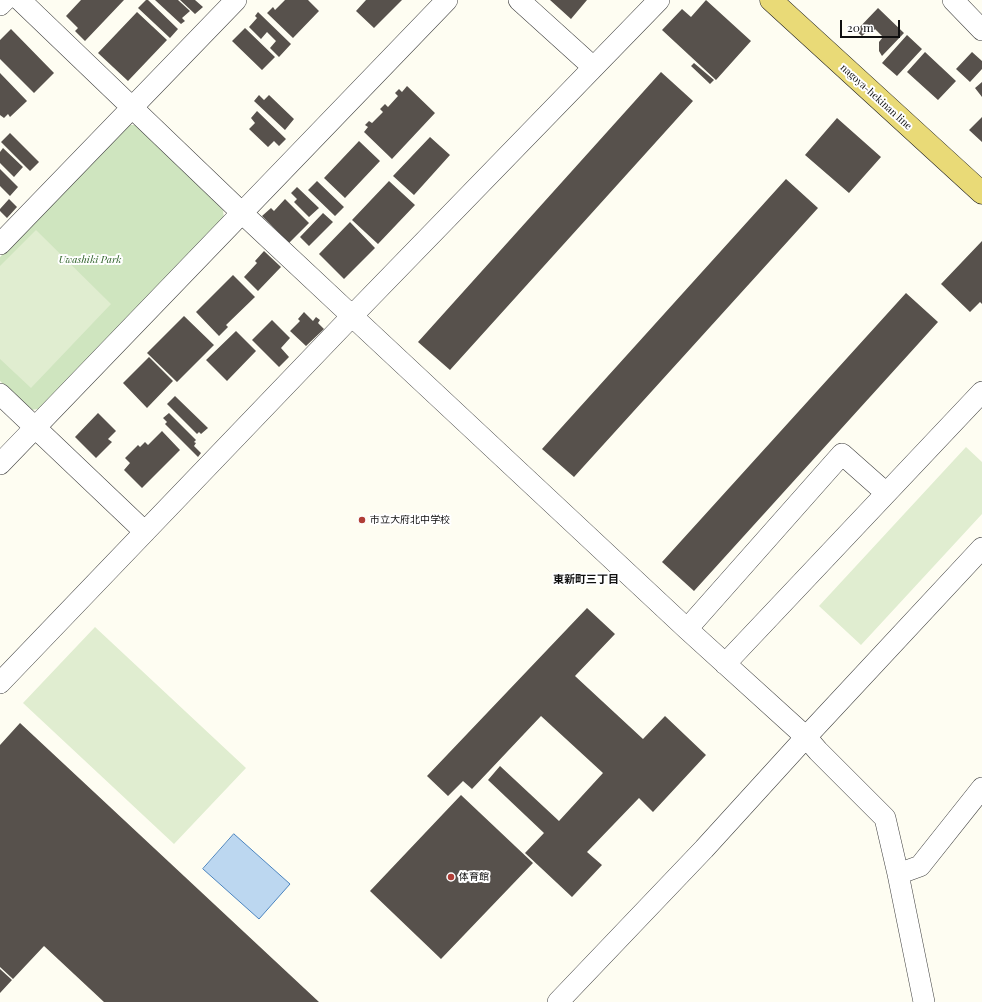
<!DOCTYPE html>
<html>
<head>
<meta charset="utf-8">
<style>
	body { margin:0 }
	#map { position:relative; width:982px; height:1002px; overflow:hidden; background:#fefdf2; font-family:"Playfair Display",serif }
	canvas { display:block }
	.scale { position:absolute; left:840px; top:20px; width:60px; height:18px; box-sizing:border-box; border:2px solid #0f0f0f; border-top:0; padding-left:5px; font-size:12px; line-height:14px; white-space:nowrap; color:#0f0f0f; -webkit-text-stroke:3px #fff; paint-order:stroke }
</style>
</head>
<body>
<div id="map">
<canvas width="982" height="1002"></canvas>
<div class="scale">20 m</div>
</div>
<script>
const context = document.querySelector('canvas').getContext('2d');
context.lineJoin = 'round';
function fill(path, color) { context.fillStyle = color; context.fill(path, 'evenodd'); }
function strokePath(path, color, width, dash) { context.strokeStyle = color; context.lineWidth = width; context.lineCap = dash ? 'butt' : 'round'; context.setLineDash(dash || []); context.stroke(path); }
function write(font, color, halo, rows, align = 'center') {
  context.font = font + ' "Playfair Display","Noto Sans JP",serif'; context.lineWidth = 4; context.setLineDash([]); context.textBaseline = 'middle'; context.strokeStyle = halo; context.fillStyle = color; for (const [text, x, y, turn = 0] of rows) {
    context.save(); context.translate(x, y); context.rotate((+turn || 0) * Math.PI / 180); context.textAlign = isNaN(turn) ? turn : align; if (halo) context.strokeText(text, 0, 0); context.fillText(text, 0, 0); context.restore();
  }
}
fill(new Path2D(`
	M127,125h10l86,85 1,9 -184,190 -10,1 -30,-29v-124z`), '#cfe5bf');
fill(new Path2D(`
	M36,230l75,74 -80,84 -31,-29v-93z
	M966,447l16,15v52l-121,131 -42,-39z
	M95,627l151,141 -72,76 -151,-141z`), '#e0edd0');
const water = new Path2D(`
	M234,834l56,50 -31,35 -56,-50z`);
fill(water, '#bcd7f0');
strokePath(water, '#4b84bf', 1);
fill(new Path2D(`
	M81,0h43l-39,41 -10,-10 3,-3 -12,-12z
	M146,0h2l30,29 -8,9 -32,-30z
	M155,0h23l12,11 -8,7 3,3 -4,3z
	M180,0h15l8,7 -8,7z
	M285,0h23l11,11 -26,27 -26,-25 6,-6 2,3z
	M366,0h36l-28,28 -18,-17z
	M550,0h37l-16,19z
	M706,0l45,41 -35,39 -54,-50 20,-21 9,8z
	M878,8l26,25 -22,23 -3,-5v-9l4,-5 -8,-8 -2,3 -3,-3 -8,7 -6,-5z
	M137,12l30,28 -39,41 -30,-28z
	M258,12l33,32 -12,13 -9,-9 6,-7 -9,-9 -6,7 -12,-12 8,-9 -2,-2z
	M245,28l30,29 -13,13 -30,-29z
	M11,29l43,44 -20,20 -34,-34v-19z
	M907,35l15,14 -25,27 -15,-13z
	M925,52l31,29 -18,19 -31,-28z
	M972,52l10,9v8l-12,13 -14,-13z
	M694,63l20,17 -4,4 -19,-18z
	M661,72l32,29 -243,269 -32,-28z
	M0,73l27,28 -17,16 -2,-3 -4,4 -4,-3z
	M982,82v15l-7,-9z
	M407,86l28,27 -43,46 -28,-27 4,-5 -3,-2 4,-4 3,2 11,-11 -3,-3 5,-5 3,3 10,-11 -3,-3 4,-4 3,3z
	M259,95l5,5 5,-5 25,24 -9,11 -31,-29z
	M257,111l29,28 -7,7 -5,-5 -6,6 -19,-18 6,-6 -4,-5z
	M982,117v25l-13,-12z
	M837,118l44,39 -32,36 -44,-38z
	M10,133l29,29 -9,9 -29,-29z
	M430,137l20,18 -36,40 -21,-19z
	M359,141l21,20 -35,37 -21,-20z
	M3,148l20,19 -9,10 -14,-14v-11z
	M0,169l18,18 -8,9 -10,-10z
	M786,179l32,29 -244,269 -32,-28z
	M317,181l27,26 -9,9 -27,-26z
	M389,181l26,24 -37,39 -26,-24z
	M297,187l22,21 -10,9 -15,-15 3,-3 -6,-6z
	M9,199l8,8 -10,11 -7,-7v-2z
	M285,199l24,24 -20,20 -27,-27 9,-8 3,3z
	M323,213l10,9 -24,24 -9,-9z
	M350,222l25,26 -31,31 -25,-25z
	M982,241v63l-2,-2 -10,10 -29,-28z
	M264,251l17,16 -23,24 -14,-14 13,-14 -2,-2z
	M233,275l22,22 -29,28 2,2 -9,9 -23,-24z
	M906,293l32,29 -244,269 -32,-29z
	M304,312l9,9 3,-4 4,3 -2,3 6,6 -18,17 -16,-15 10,-10 -2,-2z
	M184,316l30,29 -37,37 -30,-29z
	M272,320l18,18 -9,10 8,9 -10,10 -27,-27z
	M236,331l20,20 -29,30 -21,-21z
	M149,357l24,24 -26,27 -24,-25z
	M175,396l33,32 -7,6 -2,-2 -2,2 -30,-30z
	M98,413l18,18 -8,8 4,3 -16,16 -21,-21z
	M169,413l27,27 -2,2 2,1 -2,3 7,7 -3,4 -33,-33 2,-2 -4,-4z
	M162,431l18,19 -38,38 -18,-18 6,-7 -5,-5 13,-13 2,2 5,-5 3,3z
	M587,608l28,26 -40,42 68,63 22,-23 41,39 -53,57 -14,-14 -52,54 15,13 -30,32 -47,-44 19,-20 -56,-53 12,-14 59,55 44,-48 -62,-57 -69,73 -9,-8 -15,15 -21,-20z
	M20,723l299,279h-215l-60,-56 -31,33 -13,-12v-222z
	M461,795l72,68 -92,96 -71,-68z
	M0,969l12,11 -12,13z`), '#57514c');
const minor = new Path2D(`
	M20,0l222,213 110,103 335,313 119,108 12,14 67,67 13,56 26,128
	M519,0l74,67
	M953,0l29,30
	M0,5l5,-5
	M0,244l236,-244
	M0,394l145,138
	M0,464l447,-464
	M687,629l155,-175 44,39
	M725,664l257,-272
	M0,683l352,-367 307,-316
	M898,874l22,-8 62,-78
	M558,1002l146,-153 102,-112 176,-189`);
const major = new Path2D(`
	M771,0l211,193`);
strokePath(minor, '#424242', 22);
strokePath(major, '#202020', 23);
strokePath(minor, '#fff', 21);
strokePath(major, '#e9da77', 22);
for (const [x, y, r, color] of [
	[362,520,4,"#b03d36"],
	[451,877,4,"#b03d36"]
]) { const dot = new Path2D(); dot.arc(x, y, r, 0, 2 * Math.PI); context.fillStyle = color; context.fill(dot); strokePath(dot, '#fff', 1.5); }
write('10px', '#0f0f0f', '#fff', [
	["nagoya-hekinan line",876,97,42]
]);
write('italic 10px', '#2c6026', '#fff', [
	["Uwashiki Park",90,260]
]);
write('10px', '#0f0f0f', '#fff', [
	["市立大府北中学校",370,520],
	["体育館",459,877]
], 'left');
write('bold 11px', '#0f0f0f', '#fff', [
	["東新町三丁目",586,580]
]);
</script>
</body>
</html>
